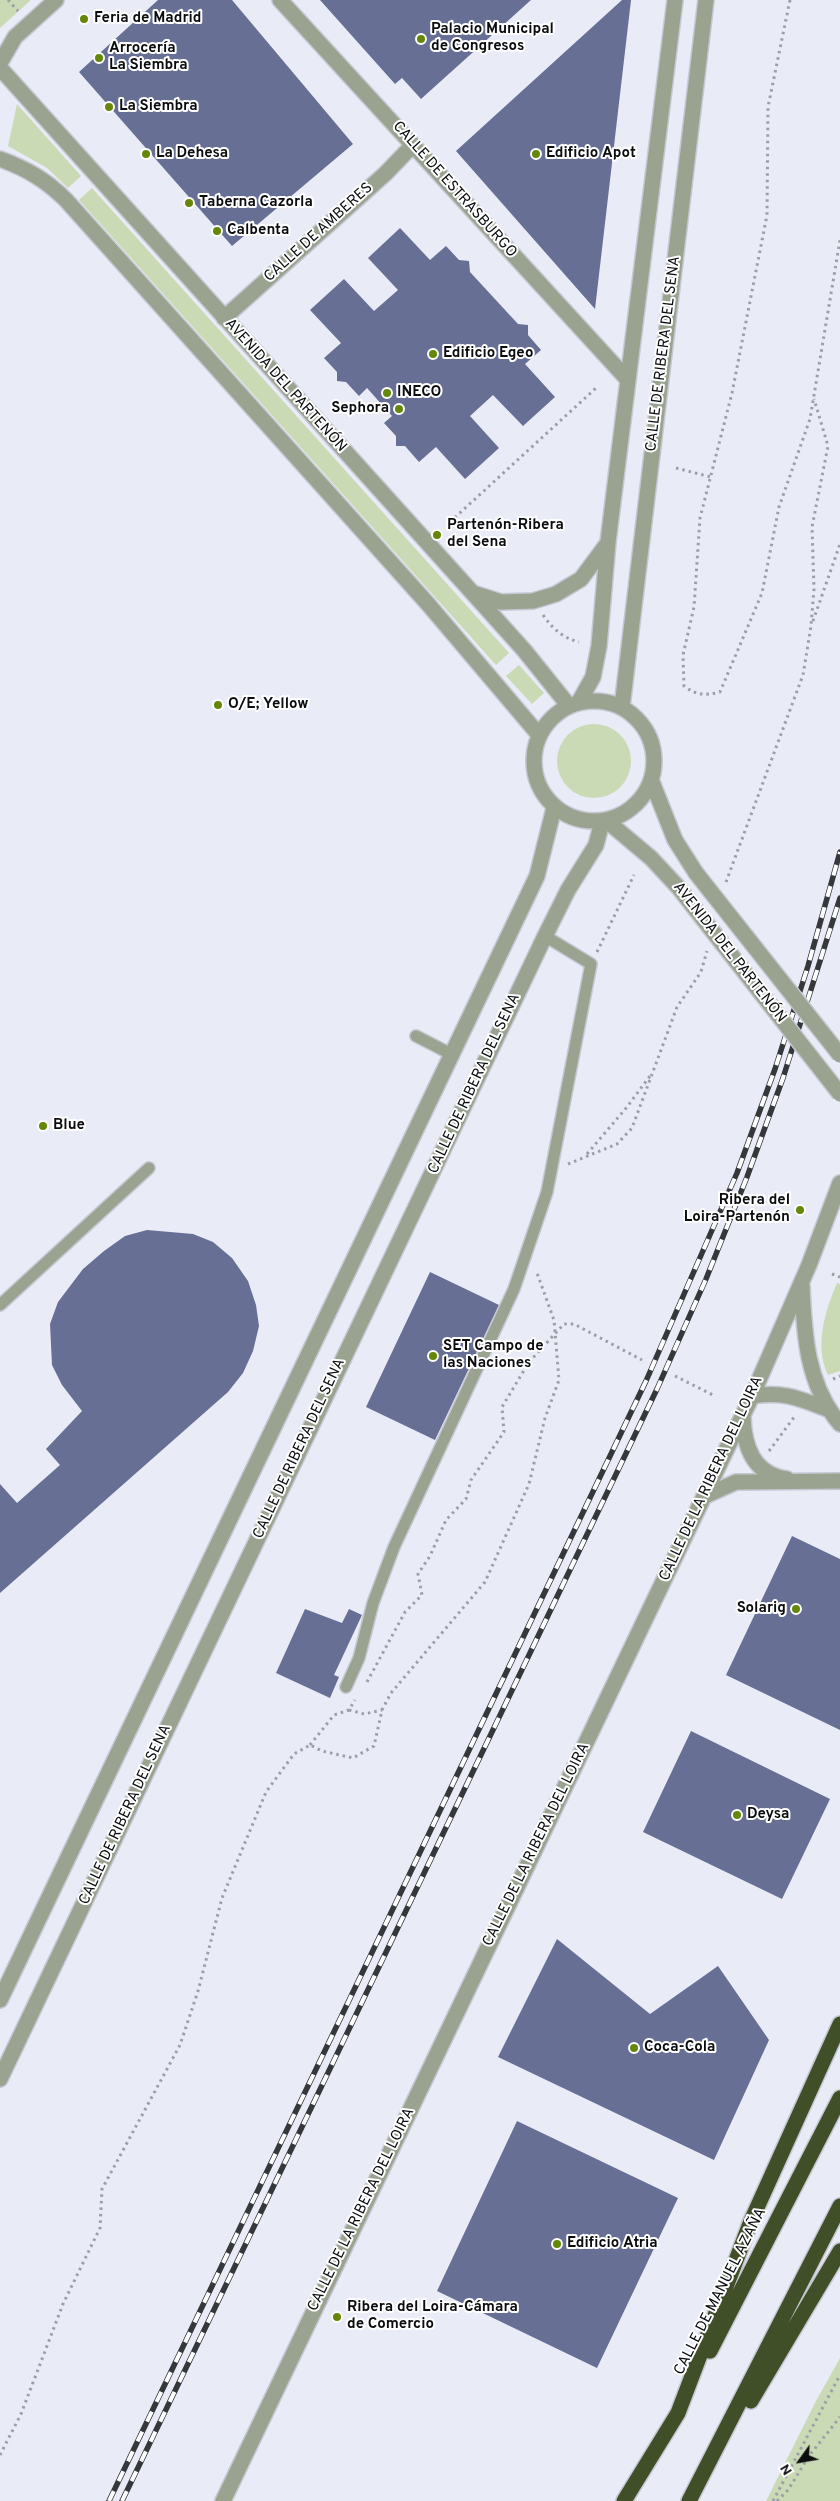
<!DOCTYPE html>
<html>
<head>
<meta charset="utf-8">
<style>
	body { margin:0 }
	#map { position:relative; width:840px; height:2501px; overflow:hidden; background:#e9ebf6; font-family:Overpass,sans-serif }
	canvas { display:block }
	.north { position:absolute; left:775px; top:2436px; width:50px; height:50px; -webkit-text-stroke:4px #fff; paint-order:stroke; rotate:238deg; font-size:14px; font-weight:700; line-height:20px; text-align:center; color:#0b0c0f }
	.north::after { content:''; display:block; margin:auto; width:18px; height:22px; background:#0b0c0f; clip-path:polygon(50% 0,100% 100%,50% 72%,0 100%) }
</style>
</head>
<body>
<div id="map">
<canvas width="840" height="2501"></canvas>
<div class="north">N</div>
</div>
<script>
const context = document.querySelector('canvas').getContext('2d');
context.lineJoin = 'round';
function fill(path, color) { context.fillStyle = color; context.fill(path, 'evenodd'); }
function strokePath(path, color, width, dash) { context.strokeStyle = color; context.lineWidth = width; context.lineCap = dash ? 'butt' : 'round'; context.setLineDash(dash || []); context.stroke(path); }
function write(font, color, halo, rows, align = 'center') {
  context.font = font + ' Overpass,sans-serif'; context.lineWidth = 4; context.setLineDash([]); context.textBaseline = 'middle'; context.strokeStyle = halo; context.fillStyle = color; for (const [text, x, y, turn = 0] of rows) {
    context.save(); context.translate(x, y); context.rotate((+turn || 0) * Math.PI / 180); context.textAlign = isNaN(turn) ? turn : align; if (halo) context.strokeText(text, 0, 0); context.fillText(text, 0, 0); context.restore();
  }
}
fill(new Path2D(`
	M0,0h31l-31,28z
	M17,104l64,72 -13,12 -21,-20 -39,-22z
	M92,188l417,465 -13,12 -417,-465z
	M519,665l25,28 -12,11 -26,-28z
	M557 761a37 37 0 1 1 74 0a37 37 0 1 1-74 0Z
	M837,1283l3,1v87l-12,4c-14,-29 -3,-64 9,-92z
	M840,2358v143h-74l50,-100z`), '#cadab4');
fill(new Path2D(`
	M158,0h74l121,144 -121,102 -153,-174z
	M320,0h211l-110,99 -19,-21 -7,6z
	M622,0h9l-36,309 -139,-158z
	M400,228l30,32 16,-14 13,14 10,1 1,11 48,52 10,1v10l13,15 -16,14 30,33 -32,29 -30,-31 -23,21 29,32 -34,31 -29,-32 -17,15 -14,-16h-9v-10l-12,-13 8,-7 -25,-28 -8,8 -13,-14 -9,-1v-9l-13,-14 17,-15 -31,-33 34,-31 30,32 24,-21 -30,-32z
	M147,1230l46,4 20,8 19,16 16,23 8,24 3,21 -6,25 -10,22 -15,19 -228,201v-109l17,19 43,-38 -14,-16 36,-38 -20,-26 -10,-20 -2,-41 8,-22 25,-33 21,-18 21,-15z
	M430,1272l69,33 -64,135 -69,-33z
	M792,1536l48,23v171l-114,-55z
	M305,1609l37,14 7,-14 13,6 -28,60 5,2 -9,21 -54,-25z
	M691,1731l139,68 -48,100 -139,-67z
	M557,1939l93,75 68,-48 51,74 -55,120 -216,-103z
	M517,2121l161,77 -81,170 -160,-77z`), '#676f95');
const lane = new Path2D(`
	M416,1036l35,18
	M0,1305l149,-137
	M346,1687l13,-29 14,-55 21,-56 120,-258 33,-97 44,-228 -46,-28`);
const street = new Path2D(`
	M280,0l348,380
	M0,63l15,-26 41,-37
	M0,68l524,582 45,56
	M0,159c27,10 46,21 66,41l362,404 111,131
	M224,318l161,-144 28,-29
	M473,593l28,9 32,-1 23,-7 25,-15 26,-35
	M534 761a60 60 0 1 1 120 0a60 60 0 1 1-120 0Z
	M579,702l14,-25 6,-31 9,-104 67,-542
	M622,707l84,-707
	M652,782l23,58 21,33
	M607,821l44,37 27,29
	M802,1286c2,49 5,99 38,138
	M752,1396c31,-5 46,2 75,13
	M743,1417c1,29 10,57 44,62
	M705,1496l31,-14 104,-1
	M0,2000l537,-1124 17,-68
	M0,2079l545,-1143 23,-46 28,-45 6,-23
	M223,2501l529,-1105 57,-131 31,-82`);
const highway = new Path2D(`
	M710,2351l130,-253
	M751,2401l89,-150
	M624,2501l54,-88 73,-192 89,-197
	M689,2501l151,-295`);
strokePath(lane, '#c5c7d1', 14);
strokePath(street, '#c5c7d1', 18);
strokePath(highway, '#c5c7d1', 18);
strokePath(new Path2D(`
	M8,0l10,11
	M790,0l-22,107 -1,108 -35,178 -32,125 -6,89 -11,48 1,31c12,9 21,10 36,6l42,-99 17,-86 31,-88 30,-179
	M676,468l35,9
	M450,522l146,-134
	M543,615c10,14 20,23 36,27
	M813,621l27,-77
	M726,882l77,-207 8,-49 3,-37 -2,-62 16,-81 -14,-47
	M597,952l37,-77
	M587,1154l40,-47 23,-31
	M568,1164l49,-20 15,-16 45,-121 24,-35 6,-21
	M832,1274l8,3
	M675,1376l40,20
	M833,1379l7,-3
	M769,1451l26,-35
	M367,1682l38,-70 17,-17 -4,-21 12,-18 16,-36 20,-21 5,-19 33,-48 -2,-25 27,-45 35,-38h10l68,36
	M349,1710l15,4 18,-4
	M310,1745l24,-30 15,-5 6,-10
	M0,2455l21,-41 42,-110 37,-76 2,-39 78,-144 18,-54 24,-93 44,-106 28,-38 16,-9 12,6 31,7 21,-12 8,-36 9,-17 94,-111 44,-98 16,-66 14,-38 -5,-60 -17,-47
	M773,2501l67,-126
	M777,2501l11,-11 21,-34 31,-39`), '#9d9ea6', 3, [2.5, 4]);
strokePath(lane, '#9aa290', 11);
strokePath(street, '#9aa290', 15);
strokePath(highway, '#414f29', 15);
const rail = new Path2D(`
	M109,2501l537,-1120 91,-208 38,-104 33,-103 32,-114
	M122,2501l535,-1112 49,-110 41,-102 36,-99 57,-180`);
strokePath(rail, '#35373b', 5.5);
strokePath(rail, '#fff', 4, [11]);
const streetBridge = new Path2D(`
	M696,873l144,182
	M678,887l162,207`);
strokePath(streetBridge, '#c5c7d1', 18, []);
strokePath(streetBridge, '#9aa290', 15);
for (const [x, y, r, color] of [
	[84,19,5,"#648708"],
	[421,39,5,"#648708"],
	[99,58,5,"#648708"],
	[109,107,5,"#648708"],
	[146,154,5,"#648708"],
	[536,154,5,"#648708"],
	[189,203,5,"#648708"],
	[217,231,5,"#648708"],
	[433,354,5,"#648708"],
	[387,393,5,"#648708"],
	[399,409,5,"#648708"],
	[437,535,5,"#648708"],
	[218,705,5,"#648708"],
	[43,1126,5,"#648708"],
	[800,1210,5,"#648708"],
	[433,1356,5,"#648708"],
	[796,1609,5,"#648708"],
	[737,1815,5,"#648708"],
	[634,2048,5,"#648708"],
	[557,2244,5,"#648708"],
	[337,2317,5,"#648708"]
]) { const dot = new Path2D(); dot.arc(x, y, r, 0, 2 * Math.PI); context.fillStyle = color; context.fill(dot); strokePath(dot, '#fff', 2); }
write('bold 15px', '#0b0c0f', '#fff', [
	["Feria de Madrid",94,19],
	["Palacio Municipal",431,30],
	["de Congresos",431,47],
	["Arrocería",109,49],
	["La Siembra",109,66],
	["La Siembra",119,107],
	["La Dehesa",156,154],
	["Edificio Apot",546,154],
	["Taberna Cazorla",199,203],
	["Calbenta",227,231],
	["Edificio Egeo",443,354],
	["INECO",397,393],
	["Sephora",389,409,"right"],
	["Partenón-Ribera",447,526],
	["del Sena",447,543],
	["O/E; Yellow",228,705],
	["Blue",53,1126],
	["Ribera del",790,1201,"right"],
	["Loira-Partenón",790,1218,"right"],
	["SET Campo de",443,1347],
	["las Naciones",443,1364],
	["Solarig",786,1609,"right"],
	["Deysa",747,1815],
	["Coca-Cola",644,2048],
	["Edificio Atria",567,2244],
	["Ribera del Loira-Cámara",347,2308],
	["de Comercio",347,2325]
], 'left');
write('15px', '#0b0c0f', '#fff', [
	["CALLE DE ESTRASBURGO",454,190,48],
	["CALLE DE AMBERES",319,233,-42],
	["CALLE DE RIBERA DEL SENA",664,354,-83],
	["AVENIDA DEL PARTENÓN",285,386,48],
	["AVENIDA DEL PARTENÓN",729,953,52],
	["CALLE DE RIBERA DEL SENA",475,1084,-65],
	["CALLE DE RIBERA DEL SENA",300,1449,-65],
	["CALLE DE LA RIBERA DEL LOIRA",712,1479,-65],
	["CALLE DE RIBERA DEL SENA",126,1815,-65],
	["CALLE DE LA RIBERA DEL LOIRA",537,1845,-64],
	["CALLE DE LA RIBERA DEL LOIRA",362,2210,-64],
	["CALLE DE MANUEL AZAÑA",721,2292,-63]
]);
</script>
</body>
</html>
